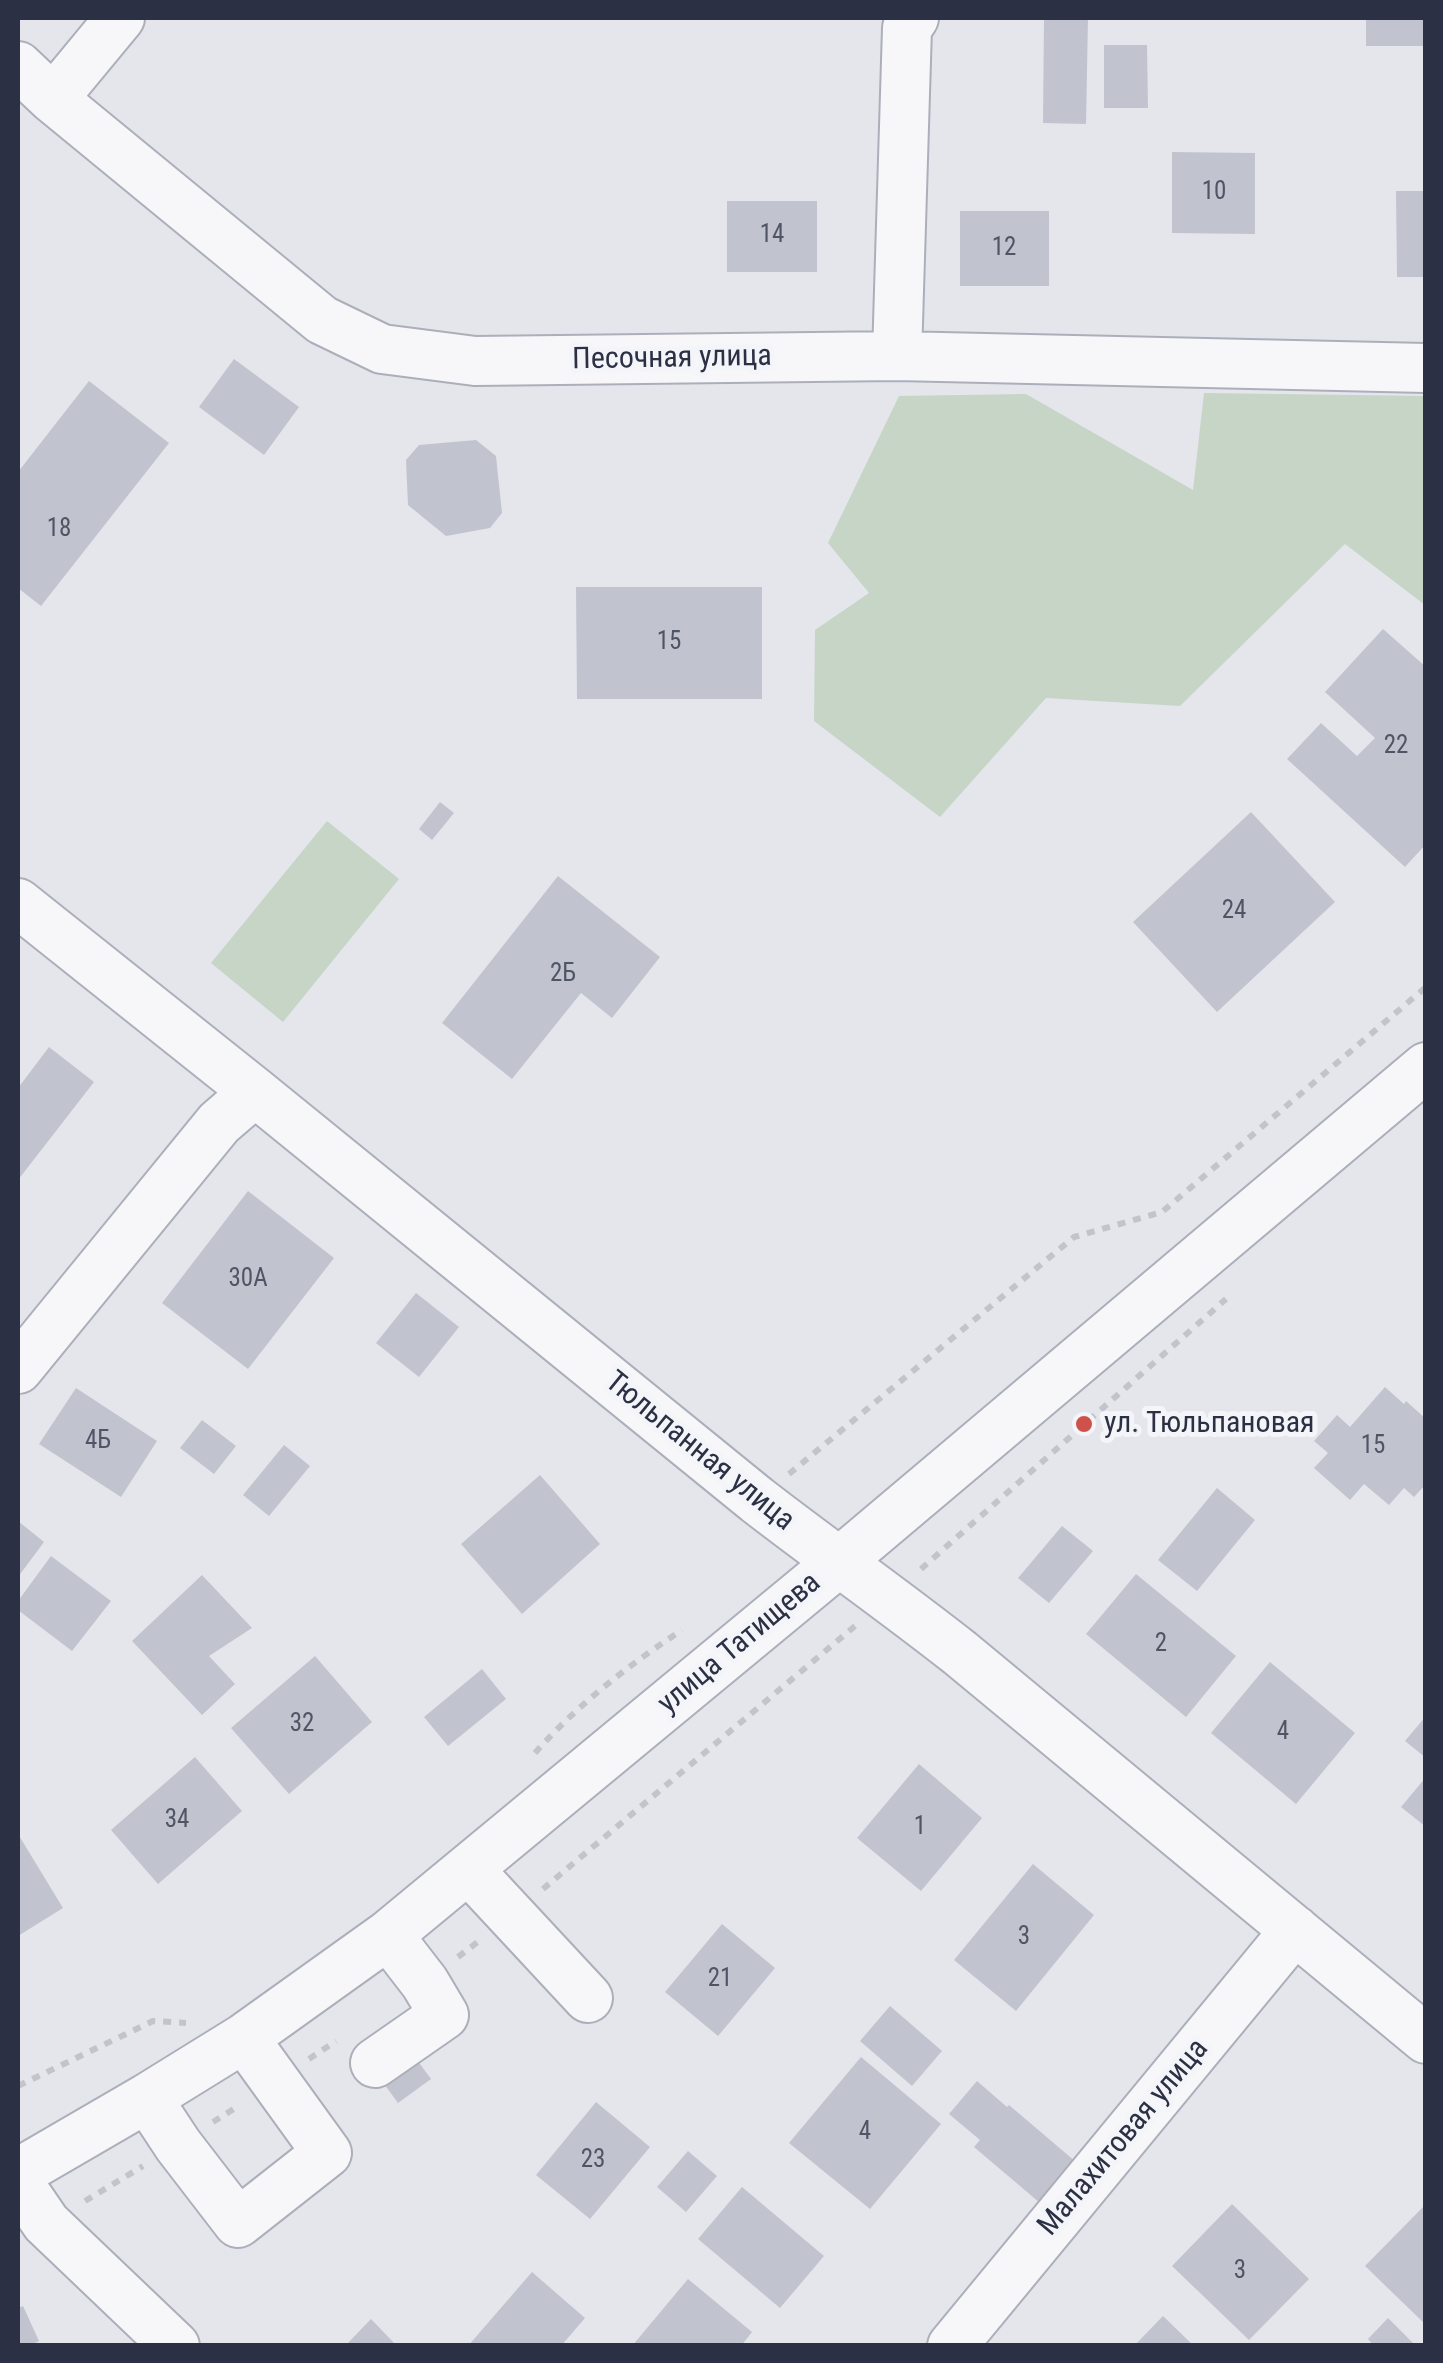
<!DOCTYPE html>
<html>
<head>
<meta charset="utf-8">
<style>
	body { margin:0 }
	#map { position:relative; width:1443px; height:2363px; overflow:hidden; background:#e4e6ec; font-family:"Roboto Condensed",sans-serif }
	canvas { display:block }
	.frame { position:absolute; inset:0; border:20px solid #2b3044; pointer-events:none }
</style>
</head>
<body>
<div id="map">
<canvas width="1443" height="2363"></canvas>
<div class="frame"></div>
</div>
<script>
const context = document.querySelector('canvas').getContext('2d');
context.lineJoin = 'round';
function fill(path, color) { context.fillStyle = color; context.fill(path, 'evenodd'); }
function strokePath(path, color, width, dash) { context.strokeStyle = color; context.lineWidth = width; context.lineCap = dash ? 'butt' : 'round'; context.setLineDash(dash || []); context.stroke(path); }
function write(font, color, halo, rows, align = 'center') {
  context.font = font + ' "Roboto Condensed",sans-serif'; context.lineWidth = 10; context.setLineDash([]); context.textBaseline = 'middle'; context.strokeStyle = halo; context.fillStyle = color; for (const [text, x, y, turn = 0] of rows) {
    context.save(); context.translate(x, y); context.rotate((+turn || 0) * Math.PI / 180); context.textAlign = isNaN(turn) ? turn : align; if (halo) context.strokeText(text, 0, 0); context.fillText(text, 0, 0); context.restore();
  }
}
fill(new Path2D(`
	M1204,393l221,3v209l-80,-61 -165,162 -134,-8 -106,119 -126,-96 1,-91 54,-37 -41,-50 71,-147 127,-2 167,96z
	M327,821l72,58 -116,143 -72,-59z`), '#c6d5c5');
fill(new Path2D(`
	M1044,18h44l-2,106 -43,-1z
	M1366,18h60v28h-60z
	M1104,45h43l1,63h-44z
	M1172,152l83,1v81l-83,-1z
	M1396,191h30v86h-29z
	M727,201h90v71h-90z
	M960,211h89v75h-89z
	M234,359l65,48 -35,48 -65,-48z
	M89,381l80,62 -128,163 -23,-18v-116z
	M476,440l20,16 6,57 -12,15 -44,8 -38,-31 -2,-45 13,-15z
	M576,587h186v112h-185z
	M1383,629l43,38v177l-21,23 -118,-108 34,-36 36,33 18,-18 -50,-46z
	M440,802l14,11 -22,27 -13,-11z
	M1251,812l84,90 -118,110 -84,-90z
	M558,876l102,81 -48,61 -31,-25 -69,86 -70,-56z
	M49,1047l45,35 -76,98v-92z
	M248,1191l86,67 -86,111 -86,-66z
	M416,1293l43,34 -40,50 -43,-34z
	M1385,1387l19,17 2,-3 20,18v65l-12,13 -10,-9 -15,17 -25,-21 -14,16 -36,-32 14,-15 -14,-12 23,-26 13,12z
	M76,1388l81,53 -36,56 -82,-53z
	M202,1420l34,26 -22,28 -34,-26z
	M284,1445l26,21 -41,50 -26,-21z
	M540,1475l60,69 -78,70 -61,-70z
	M1217,1488l38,32 -58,71 -39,-31z
	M18,1521l26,21 -26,35z
	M1062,1526l31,25 -44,52 -31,-25z
	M51,1556l60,45 -39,50 -54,-41v-9z
	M1136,1574l100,82 -50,61 -100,-83z
	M202,1575l50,53 -43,28 26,28 -33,31 -70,-74z
	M315,1656l57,66 -83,72 -58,-66z
	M1270,1662l85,71 -59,71 -85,-71z
	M482,1669l24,30 -58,47 -24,-29z
	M1426,1716v42l-21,-17z
	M195,1757l47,54 -84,73 -47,-54z
	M919,1764l63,54 -61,73 -64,-53z
	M1426,1777v50l-25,-20z
	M18,1834l45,74 -45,28z
	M1033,1864l61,51 -78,96 -62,-51z
	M722,1924l53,44 -57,68 -53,-44z
	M890,2006l52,45 -30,35 -52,-45z
	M412,2053l19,26 -33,24 -19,-26z
	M861,2057l80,67 -71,85 -81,-66z
	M977,2081l30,26 2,-2 67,57 -36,41 -66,-56 6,-7 -31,-26z
	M596,2102l54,45 -60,72 -54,-44z
	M688,2151l29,25 -31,36 -29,-25z
	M742,2187l82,69 -44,52 -82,-69z
	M1232,2204l77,75 -60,61 -77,-74z
	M1424,2206l2,2v117l-61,-59z
	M532,2272l53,46 -24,28h-93z
	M688,2279l64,53 -11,14h-109z
	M23,2306l16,35 -10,5h-11v-38z
	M1163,2316l31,30h-60z
	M1388,2318l28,28h-42l-6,-7z
	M371,2319l26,27h-52z`), '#c1c4ce');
const minor = new Path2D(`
	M18,66l35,33 269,221 60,29 93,12 422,-5 529,12
	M53,99l67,-81
	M897,356l10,-328 7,-10
	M18,903l237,189 502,408c67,52 136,100 203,153l466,386
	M18,1369l201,-246 36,-31
	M469,1870l119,128
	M375,2063l69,-48 -19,-32 -37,-48
	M147,2098l31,47 60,78 89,-70 -83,-115
	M18,2173l129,-75 97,-60 144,-103 450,-372 588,-496
	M18,2182l28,41 129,123
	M952,2346l343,-416`);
strokePath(minor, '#acafba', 52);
strokePath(new Path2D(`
	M789,1474l285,-237 88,-25 264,-225
	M921,1569l305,-270
	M535,1753c42,-48 95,-89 147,-123
	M543,1889l312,-263
	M458,1957l21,-16
	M309,2059l27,-18
	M18,2086l135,-65 33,2
	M213,2122l27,-17
	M85,2201l58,-35`), '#c2c3cb', 6, [8, 8]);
strokePath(minor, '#f7f7fa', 48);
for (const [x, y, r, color] of [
	[1084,1424,10,"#ce514c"]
]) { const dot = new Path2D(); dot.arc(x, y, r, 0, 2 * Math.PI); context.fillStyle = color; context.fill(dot); strokePath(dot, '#f4f5f9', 4); }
write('25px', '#505566', null, [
	["10",1214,193],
	["14",772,236],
	["12",1004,249],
	["18",59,530],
	["15",669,643],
	["22",1396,747],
	["24",1234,912],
	["2Б",563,975],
	["30А",248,1280],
	["4Б",98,1442],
	["15",1373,1447],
	["2",1161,1645],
	["32",302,1725],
	["4",1283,1733],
	["34",177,1821],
	["1",920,1828],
	["3",1024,1938],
	["21",720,1980],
	["4",865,2133],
	["23",593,2161],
	["3",1240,2272]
]);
write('30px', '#2b3044', '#f4f5f9', [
	["Песочная улица",672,359,-1],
	["Тюльпанная улица",699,1452,39],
	["улица Татищева",740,1644,-40],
	["Малахитовая улица",1124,2138,-50]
]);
write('30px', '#2b3044', '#f4f5f9', [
	["ул. Тюльпановая",1104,1424]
], 'left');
</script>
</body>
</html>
